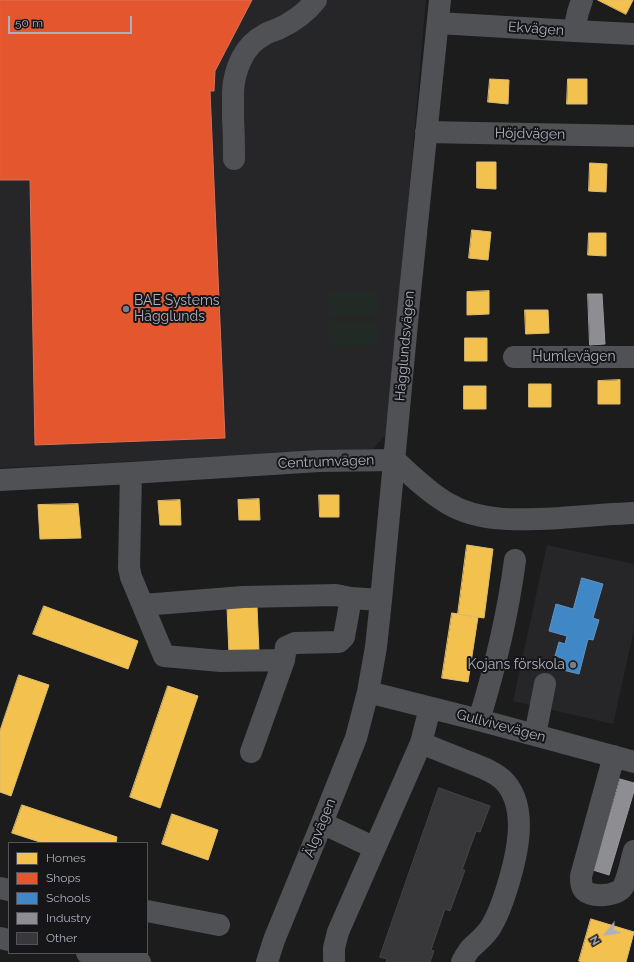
<!DOCTYPE html>
<html>
<head>
<meta charset="utf-8">
<style>
	body { margin:0 }
	#map { position:relative; width:634px; height:962px; overflow:hidden; background:#1c1c1c; font-family:Raleway,sans-serif }
	canvas { display:block }
	.legend { position:absolute; left:8px; top:842px; width:140px; height:112px; box-sizing:border-box; background:#161618; border:1px solid #52535a; margin:0; padding:5px 7px; list-style:none; font-size:12px; color:#adafbd }
	.legend li { display:flex; align-items:center; gap:8px; height:20px }
	.legend b { width:20px; border:1px solid #52535a }
	.north { position:absolute; left:586px; top:914px; width:40px; height:40px; -webkit-text-stroke:3px #161618; paint-order:stroke; rotate:240deg; font-size:11px; font-weight:700; line-height:16px; text-align:center; color:#adafbd }
	.north::after { content:''; display:block; margin:auto; width:14px; height:18px; background:#adafbd; clip-path:polygon(50% 0,100% 100%,50% 72%,0 100%) }
	.scale { position:absolute; left:8px; top:16px; width:124px; height:18px; box-sizing:border-box; border:2px solid #adafbd; border-top:0; padding-left:5px; font-size:12px; line-height:14px; white-space:nowrap; color:#adafbd; -webkit-text-stroke:3px #161618; paint-order:stroke }
</style>
</head>
<body>
<div id="map">
<canvas width="634" height="962"></canvas>
<ul class="legend">
<li><b style="height:11px;background:#f2c14e"></b>Homes</li>
<li><b style="height:11px;background:#e4572e"></b>Shops</li>
<li><b style="height:11px;background:#3f88c5"></b>Schools</li>
<li><b style="height:11px;background:#8d8d92"></b>Industry</li>
<li><b style="height:11px;background:#38383a"></b>Other</li>
</ul>
<div class="north">N</div>
<div class="scale">50 m</div>
</div>
<script>
const context = document.querySelector('canvas').getContext('2d');
context.lineJoin = 'round';
function fill(path, color) { context.fillStyle = color; context.fill(path, 'evenodd'); }
function strokePath(path, color, width, dash) { context.strokeStyle = color; context.lineWidth = width; context.lineCap = dash ? 'butt' : 'round'; context.setLineDash(dash || []); context.stroke(path); }
function write(font, color, halo, rows, align = 'center') {
  context.font = font + ' Raleway,sans-serif'; context.lineWidth = 4; context.setLineDash([]); context.textBaseline = 'middle'; context.strokeStyle = halo; context.fillStyle = color; for (const [text, x, y, turn = 0] of rows) {
    context.save(); context.translate(x, y); context.rotate((+turn || 0) * Math.PI / 180); context.textAlign = isNaN(turn) ? turn : align; if (halo) context.strokeText(text, 0, 0); context.fillText(text, 0, 0); context.restore();
  }
}
fill(new Path2D(`
	M0,0h426l-38,432 -15,17 -373,19z
	M547,545l87,19v66l-21,94 -100,-23z`), '#262528');
fill(new Path2D(`
	M329,291h49v24l-49,1z
	M329,322h49v24l-49,1z`), '#212a24');
const homes = new Path2D(`
	M598,0h35l-7,14z
	M490,79l19,1 -1,24 -20,-2z
	M568,79h19v25h-20z
	M477,162h19v27l-19,-1z
	M590,163l17,1 -1,28 -17,-1z
	M472,230l19,2 -3,28 -19,-2z
	M589,233h17v23l-18,-1z
	M489,291v23l-22,1v-23z
	M525,310h23l1,23 -23,1z
	M465,338h22v23h-22z
	M620,380v24h-22v-23z
	M529,384h22v23h-22z
	M464,386h22v23h-22z
	M319,495h20v22h-19z
	M259,499l1,21h-21l-1,-20z
	M180,500l1,25h-21l-2,-24z
	M78,504l3,34 -41,1 -2,-34z
	M467,545l26,4 -9,69 -26,-4z
	M44,606l94,35 -10,28 -95,-35z
	M257,606l2,46 -30,2 -2,-47z
	M452,613l26,4 -10,65 -26,-4z
	M19,675l30,10 -38,111 -11,-4v-61z
	M168,686l30,10 -38,112 -30,-11z
	M22,805l95,32 -1,6h-73l-31,-10z
	M172,814l46,16 -10,30 -46,-16z
	M591,919l43,13 -8,30h-44l-3,-1z`);
fill(homes, '#f2c14e');
strokePath(homes, '#ddbc6f', 1);
const shops = new Path2D(`
	M0,0h252l-37,71 -1,20h-4l15,347 -190,7 -5,-265h-30z`);
fill(shops, '#e4572e');
strokePath(shops, '#d47159', 1);
const schools = new Path2D(`
	M582,578l21,6 -10,34 6,2 -6,20 -5,-1 -9,35 -20,-5 3,-11 -7,-2 4,-14 6,2 2,-8 -18,-5 7,-27 17,5z`);
fill(schools, '#3f88c5');
strokePath(schools, '#6094c3', 1);
const industry = new Path2D(`
	M588,294h14l3,50 -15,1z
	M620,779l14,4v8l-25,84 -16,-5z`);
fill(industry, '#8d8d92');
strokePath(industry, '#97979f', 1);
const building = new Path2D(`
	M439,788l51,18 -10,26 -4,-1 -14,39h3l-15,41 -5,-2 -14,41 3,1 -4,11h-44l1,-3 -7,-2z`);
fill(building, '#38383a');
strokePath(building, '#444548', 1);
strokePath(new Path2D(`
	M438,23l136,8 60,3
	M574,31l4,-19 4,-12
	M426,132l208,4
	M234,159c0,-14 0,-27 -1,-40 0,-9 0,-18 0,-27 1,-22 11,-47 31,-57 4,-3 9,-4 14,-6 15,-7 28,-16 38,-29
	M514,357h120
	M131,473l-2,95 2,9 5,12 28,67 57,5 63,-1
	M0,480l131,-7 188,-12 76,-1c16,15 32,31 52,43 33,20 76,17 113,15 25,-2 49,-4 74,-5
	M143,605l100,-8 93,-2 15,3 30,2
	M368,692l111,28 155,42
	M479,720c16,-52 29,-106 36,-160
	M535,735l10,-51
	M421,743l9,-35
	M251,752l33,-92 2,-13 9,-4 44,-1 5,-5 7,-39
	M614,756l-33,120c0,6 0,11 4,15 8,7 32,5 38,-4 5,-9 8,-26 11,-36
	M322,823l53,25
	M0,888l9,2
	M147,911l72,14
	M0,938l9,2
	M87,953l53,9
	M267,962l7,-22 48,-117 34,-85 12,-46 8,-45 5,-47 28,-298 31,-302
	M334,962v-14l4,-16 83,-189c15,6 30,12 45,18 12,5 26,9 36,18 28,26 15,77 5,109 -4,13 -8,25 -15,37 -5,10 -14,16 -22,24 -3,4 -6,9 -8,13`), '#4f5155', 22);
for (const [x, y, r, color] of [
	[126,309,4,"#7a7c85"],
	[573,665,4,"#7a7c85"]
]) { const dot = new Path2D(); dot.arc(x, y, r, 0, 2 * Math.PI); context.fillStyle = color; context.fill(dot); strokePath(dot, '#161618', 1.5); }
write('14px', '#adafbd', '#161618', [
	["Ekvägen",536,29,4],
	["Höjdvägen",530,134,1],
	["Hägglundsvägen",405,346,-85],
	["Humlevägen",574,357],
	["Centrumvägen",326,462,-2],
	["Gullvivevägen",501,726,15],
	["Älgvägen",320,828,-68]
]);
write('14px', '#adafbd', '#161618', [
	["BAE Systems",134,301],
	["Hägglunds",134,317],
	["Kojans förskola",565,665,"right"]
], 'left');
</script>
</body>
</html>
